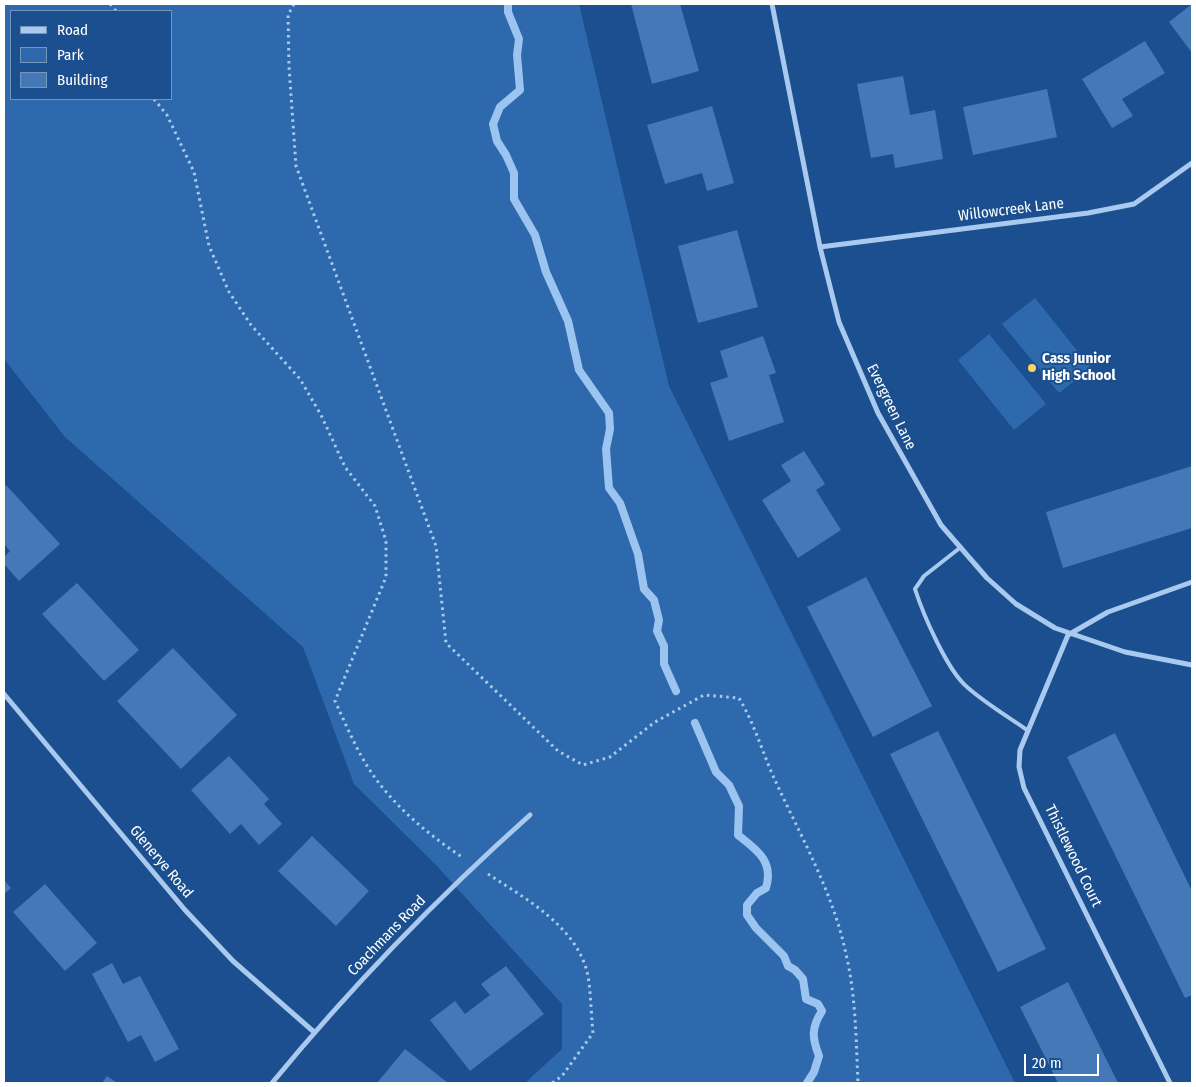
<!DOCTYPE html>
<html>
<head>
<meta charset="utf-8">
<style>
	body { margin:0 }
	#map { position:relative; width:1196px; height:1087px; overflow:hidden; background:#1b4f8f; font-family:"Fira Sans Condensed",sans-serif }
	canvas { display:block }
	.frame { position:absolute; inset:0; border:5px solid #fff; pointer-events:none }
	.legend { position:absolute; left:10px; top:10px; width:162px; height:90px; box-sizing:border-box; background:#1b4f8f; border:1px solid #7695bc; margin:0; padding:6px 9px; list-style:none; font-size:15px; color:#fff }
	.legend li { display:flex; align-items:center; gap:10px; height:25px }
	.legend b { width:25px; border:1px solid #7695bc }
	.scale { position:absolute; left:1024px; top:1054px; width:75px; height:22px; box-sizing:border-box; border:2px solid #fff; border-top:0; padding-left:6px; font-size:15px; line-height:18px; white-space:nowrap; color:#fff; -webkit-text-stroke:4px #1b4f8f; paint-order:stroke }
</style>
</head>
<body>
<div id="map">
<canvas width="1196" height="1087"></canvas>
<div class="frame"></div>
<ul class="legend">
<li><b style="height:6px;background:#a9c9ee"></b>Road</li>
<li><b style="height:14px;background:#2e69ad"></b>Park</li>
<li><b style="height:14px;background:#4478b7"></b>Building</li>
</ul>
<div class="scale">20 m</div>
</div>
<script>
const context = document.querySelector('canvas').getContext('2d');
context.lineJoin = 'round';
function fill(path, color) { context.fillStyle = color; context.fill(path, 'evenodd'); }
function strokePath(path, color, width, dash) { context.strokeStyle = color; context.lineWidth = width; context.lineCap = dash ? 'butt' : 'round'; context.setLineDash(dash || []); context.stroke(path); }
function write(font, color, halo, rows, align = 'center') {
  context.font = font + ' "Fira Sans Condensed",sans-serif'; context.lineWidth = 4; context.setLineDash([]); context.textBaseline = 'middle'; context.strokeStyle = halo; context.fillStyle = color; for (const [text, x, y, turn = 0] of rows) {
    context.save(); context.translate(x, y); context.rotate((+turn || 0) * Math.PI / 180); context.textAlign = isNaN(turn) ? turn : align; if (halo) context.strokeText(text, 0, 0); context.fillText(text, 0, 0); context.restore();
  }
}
fill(new Path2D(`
	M4,4h575l90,382 346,697h-490l37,-34v-45l-126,-139 -82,-81 -51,-137 -238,-210 -61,-78zM11,11h160v88h-160z
	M1035,298l56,70 -32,25 -57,-69z
	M989,334l57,70 -32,26 -56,-70z`), '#2e69ad');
strokePath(new Path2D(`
	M508,4v8l11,27 -2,16 3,35 -20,17 -7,17 4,17 9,14 8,18v26l21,36 11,37 22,49 11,49 30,43 1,16 -4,20 3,39 11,15 18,51 6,35 10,11 5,20 -2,11 7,15v18l12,27
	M695,723l21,49 13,13 10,21 -1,29c19,15 36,26 28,53l-9,5 -10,12v10l9,13 28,28 4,10 7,4 8,9 3,20 12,5 4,7c-11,17 -10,27 -3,45l-5,16 -7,11`), '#9cc4f0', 8);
fill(new Path2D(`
	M631,4h49l19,67 -47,13z
	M1192,4v49l-23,-31z
	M1145,41l20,32 -43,26 11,17 -21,12 -30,-49z
	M903,76l7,39 25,-5 8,49 -48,9 -2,-14 -22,4 -14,-74z
	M1047,89l10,48 -84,18 -10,-48z
	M712,106l22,77 -27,8 -5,-18 -37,11 -18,-59z
	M737,230l21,77 -60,16 -20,-77z
	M763,336l13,37 -7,2 15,47 -55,19 -19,-58 18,-6 -8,-26z
	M804,451l21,33 -9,6 25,40 -43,28 -36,-58 29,-19 -10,-16z
	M1192,466v62l-129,40 -17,-56z
	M6,485l54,59 -41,37 -15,-17v-7l6,-6 -6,-7v-57z
	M866,577l66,129 -59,31 -66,-130z
	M77,583l62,67 -35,31 -62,-67z
	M173,648l64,67 -56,54 -64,-68z
	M938,731l108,218 -48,23 -108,-218z
	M1115,733l77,158v104l-7,3 -118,-241z
	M229,756l40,43 -5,5 18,20 -23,21 -18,-21 -11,10 -39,-44z
	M312,836l57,55 -33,35 -58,-55z
	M4,880l7,8 -7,6z
	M45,884l52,59 -32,28 -52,-59z
	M112,963l11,21 17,-8 39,73 -24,13 -14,-27 -13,7 -36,-68z
	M506,966l38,48 -74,57 -40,-51 25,-19 10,13 25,-19 -9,-11z
	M1068,982l50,101h-60l-38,-76z
	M405,1049l43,34h-71z
	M107,1076l10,7h-15z`), '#4478b7');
strokePath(new Path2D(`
	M110,4l6,7
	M294,4l-6,11 1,52 7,99 140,380 10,97 112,108 25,14 27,-8 45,-35 49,-27 35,3c15,25 23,53 35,80 26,57 59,114 72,176 10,43 10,86 12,129
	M154,99l13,16 27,57 15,74 20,46 22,33 49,54 21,36 24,52 30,39 11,35v36l-51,124c13,28 25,58 44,82 22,29 53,54 83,74
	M488,874c38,25 90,53 100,102 3,18 3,38 5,57l-31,43 -10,7`), '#a9c9ee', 3, [2.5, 4]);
strokePath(new Path2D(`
	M961,547l-37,29 -9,13c8,25 32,81 52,98 18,16 40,29 60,43`), '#a9c9ee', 4);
strokePath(new Path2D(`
	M772,4l48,243 19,75 39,91 63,112 46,53 29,26 39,24 70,24 67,13
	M820,247l268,-34 46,-9 58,-41
	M4,694l181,216 48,51 81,71
	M272,1083c79,-96 165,-185 258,-268
	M1170,1083l-146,-295 -5,-21 1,-17 48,-115 40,-23 84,-30`), '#a9c9ee', 5);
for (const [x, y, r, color] of [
	[1032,368,5,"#ffd166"]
]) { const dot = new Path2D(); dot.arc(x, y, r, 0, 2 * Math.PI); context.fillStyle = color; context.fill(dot); strokePath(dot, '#1b4f8f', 2); }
write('15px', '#fff', '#1b4f8f', [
	["Willowcreek Lane",1011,210,-7],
	["Evergreen Lane",891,407,64],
	["Thistlewood Court",1073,856,64],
	["Glenerye Road",161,862,50],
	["Coachmans Road",387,936,-46]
]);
write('bold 15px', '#fff', '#1b4f8f', [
	["Cass Junior",1042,359],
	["High School",1042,376]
], 'left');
</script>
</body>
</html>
